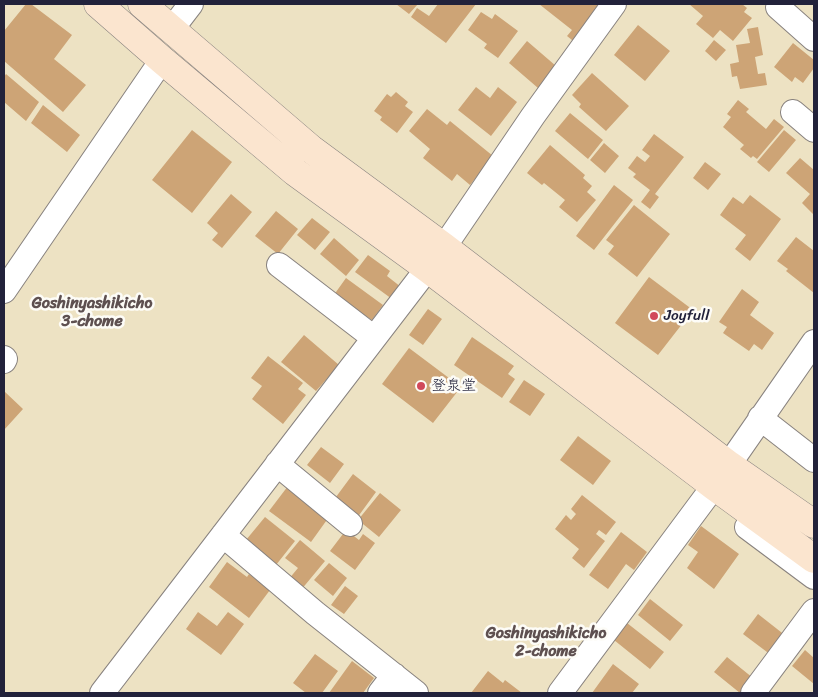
<!DOCTYPE html>
<html>
<head>
<meta charset="utf-8">
<style>
	body { margin:0 }
	#map { position:relative; width:818px; height:697px; overflow:hidden; background:#ede2c3; font-family:Sriracha,sans-serif }
	canvas { display:block }
	.frame { position:absolute; inset:0; border:5px solid #22223b; pointer-events:none }
</style>
</head>
<body>
<div id="map">
<canvas width="818" height="697"></canvas>
<div class="frame"></div>
</div>
<script>
const context = document.querySelector('canvas').getContext('2d');
context.lineJoin = 'round';
function fill(path, color) { context.fillStyle = color; context.fill(path, 'evenodd'); }
function strokePath(path, color, width, dash) { context.strokeStyle = color; context.lineWidth = width; context.lineCap = dash ? 'butt' : 'round'; context.setLineDash(dash || []); context.stroke(path); }
function write(font, color, halo, rows, align = 'center') {
  context.font = font + ' Sriracha,"Klee One",sans-serif'; context.lineWidth = 5; context.setLineDash([]); context.textBaseline = 'middle'; context.strokeStyle = halo; context.fillStyle = color; for (const [text, x, y, turn = 0] of rows) {
    context.save(); context.translate(x, y); context.rotate((+turn || 0) * Math.PI / 180); context.textAlign = isNaN(turn) ? turn : align; if (halo) context.strokeText(text, 0, 0); context.fillText(text, 0, 0); context.restore();
  }
}
fill(new Path2D(`
	M26,4h5l41,31 -18,24 32,26 -23,27 -59,-51v-30z
	M396,4h22l-9,10z
	M438,4h38l-30,39 -35,-26 6,-9 12,8z
	M539,4h61l-23,40 -10,-8 5,-6z
	M689,4h53l5,4 -3,4 8,6 -19,23 -13,-11 -7,8 -17,-14 7,-8z
	M481,12l11,7 3,-5 23,17 -20,27 -14,-10 3,-4 -19,-14z
	M638,25l32,26 -25,30 -31,-26z
	M758,27l5,28 -8,2 3,17 7,-1 2,12 -27,4 -3,-13 -5,1 -2,-13 9,-2 -3,-17 14,-2 -3,-14z
	M714,40l12,10 -10,11 -11,-10z
	M527,41l29,25 -18,22 -29,-25z
	M793,43l21,17v8l-11,15 -8,-6 -3,5 -18,-15z
	M592,73l37,33 -23,25 -27,-24 2,-3 -9,-9z
	M6,74l33,28 -13,19 -22,-19v-25z
	M476,87l14,11 8,-11 19,15 -26,34 -33,-26z
	M396,92l12,10 -3,4 8,6 -16,21 -17,-13 2,-3 -8,-6 13,-17 4,3z
	M738,100l11,9 -3,3 20,17 8,-10 10,8 -27,32 -4,-3 -2,2 -11,-9 4,-4 -21,-18 8,-10 -4,-3z
	M43,105l37,30 -13,17 -36,-29z
	M427,109l20,16 3,-4 43,35 -23,29 -13,-11 -5,7 -29,-23 7,-9 -21,-18z
	M570,113l33,27 -15,19 -33,-28z
	M192,130l40,32 -40,51 -40,-33z
	M784,130l12,10 -27,32 -12,-10z
	M654,134l30,23 -29,37 4,3 -9,12 -9,-7 9,-12 -17,-13 3,-3 -8,-6 9,-12 8,6 5,-6 -8,-6z
	M604,143l15,13 -14,17 -15,-13z
	M550,145l35,30 -2,3 9,8 -5,6 9,8 -19,22 -18,-15 6,-7 -21,-17 -2,2 -15,-12z
	M800,158l14,12v45l-12,-12 8,-9 -24,-21z
	M705,162l16,12 -13,16 -15,-12z
	M614,185l19,15 -39,50 -18,-14z
	M231,194l21,18 -30,36 -10,-8 6,-7 -11,-10z
	M750,195l31,24 -31,42 -15,-12 11,-14 -26,-20 13,-18 10,7z
	M634,205l36,29 -33,43 -29,-23 6,-8 -8,-6z
	M276,211l22,18 -20,25 -23,-18z
	M312,218l18,14 -15,18 -18,-15z
	M796,237l18,14v42l-28,-22 2,-2 -11,-8z
	M334,238l25,22 -13,16 -26,-22z
	M368,255l22,16 -3,5 14,11 -9,12 -37,-27z
	M649,277l44,33 -35,45 -43,-32z
	M346,278l37,27 -11,15 -11,-7 -4,6 -26,-20z
	M742,289l17,13 -9,13 24,18 -12,17 -8,-6 -5,7 -26,-18 4,-6 -8,-5z
	M428,309l14,10 -19,26 -14,-10z
	M304,335l35,30 -23,26 -35,-29z
	M472,337l42,29 -6,8 7,5 -13,19 -48,-33z
	M409,348l52,39 -28,36 -51,-39z
	M268,356l35,27 -5,6 8,6 -23,29 -31,-25 10,-13 -11,-8z
	M524,380l21,14 -15,22 -21,-14z
	M4,391l19,18 -19,21z
	M578,436l33,25 -18,24 -33,-25z
	M321,447l23,17 -14,19 -23,-18z
	M353,474l23,18 -19,26 -24,-17z
	M288,486l41,31 -18,25 -42,-31z
	M380,493l21,17 -22,27 -21,-17z
	M582,495l34,27 -10,13 -7,-5 -3,4 9,7 -21,27 -12,-10 7,-9 -24,-20 11,-14 5,5 5,-6 -5,-5z
	M265,517l30,24 -19,24 -30,-25z
	M701,526l38,28 -25,35 -27,-21 11,-16 -10,-7z
	M346,530l13,10 4,-6 12,9 -20,27 -25,-19z
	M621,532l26,20 -13,18 -8,-6 -18,25 -19,-14z
	M300,540l25,21 -24,29 -13,-10 10,-12 -13,-10z
	M227,562l20,15 2,-3 21,16 -21,28 -40,-31z
	M329,563l18,15 -14,18 -19,-16z
	M345,586l13,10 -14,18 -13,-9z
	M650,599l33,26 -13,16 -32,-26z
	M198,612l19,14 11,-14 16,12 -23,31 -35,-26z
	M758,614l28,22 -15,19 -28,-21z
	M627,623l37,29 -14,17 -36,-29z
	M805,650l9,8v26l-22,-18z
	M315,654l23,17 -16,22h-16l-13,-10z
	M727,657l26,21 -13,15 -26,-21z
	M352,661l22,17 -11,15h-34z
	M613,664l26,20 -7,9h-40z
	M488,671l15,12 2,-3 17,13h-51z`), '#cda476');
const street = new Path2D(`
	M778,7l36,32
	M171,30l20,-26
	M793,112l21,18
	M279,265l95,73
	M4,291l158,-231
	M4,358l1,1 -1,2
	M760,418l54,42
	M277,464l73,60
	M747,527l67,50
	M223,535l92,78 101,80
	M102,693l342,-446 89,-131 81,-112
	M380,693l14,-18
	M560,693l154,-207 100,-144
	M753,693l61,-82`);
const secondary = new Path2D(`
	M98,4l64,56 133,112 132,96 287,218 100,73
	M142,4l169,145 133,98 285,218 85,59`);
strokePath(street, '#88827f', 26);
strokePath(secondary, '#88827f', 29);
strokePath(street, '#fff', 24);
strokePath(secondary, '#fbe5cf', 28);
for (const [x, y, r, color] of [
	[654,316,5,"#d1495b"],
	[421,386,5,"#d1495b"]
]) { const dot = new Path2D(); dot.arc(x, y, r, 0, 2 * Math.PI); context.fillStyle = color; context.fill(dot); strokePath(dot, '#fdfcf7', 2); }
write('15px', '#22223b', '#fdfcf7', [
	["Joyfull",664,316],
	["登泉堂",431,386]
], 'left');
write('bold 16px', '#5e5050', '#fdfcf7', [
	["Goshinyashikicho",92,304],
	["3-chome",92,322],
	["Goshinyashikicho",546,634],
	["2-chome",546,652]
]);
</script>
</body>
</html>
